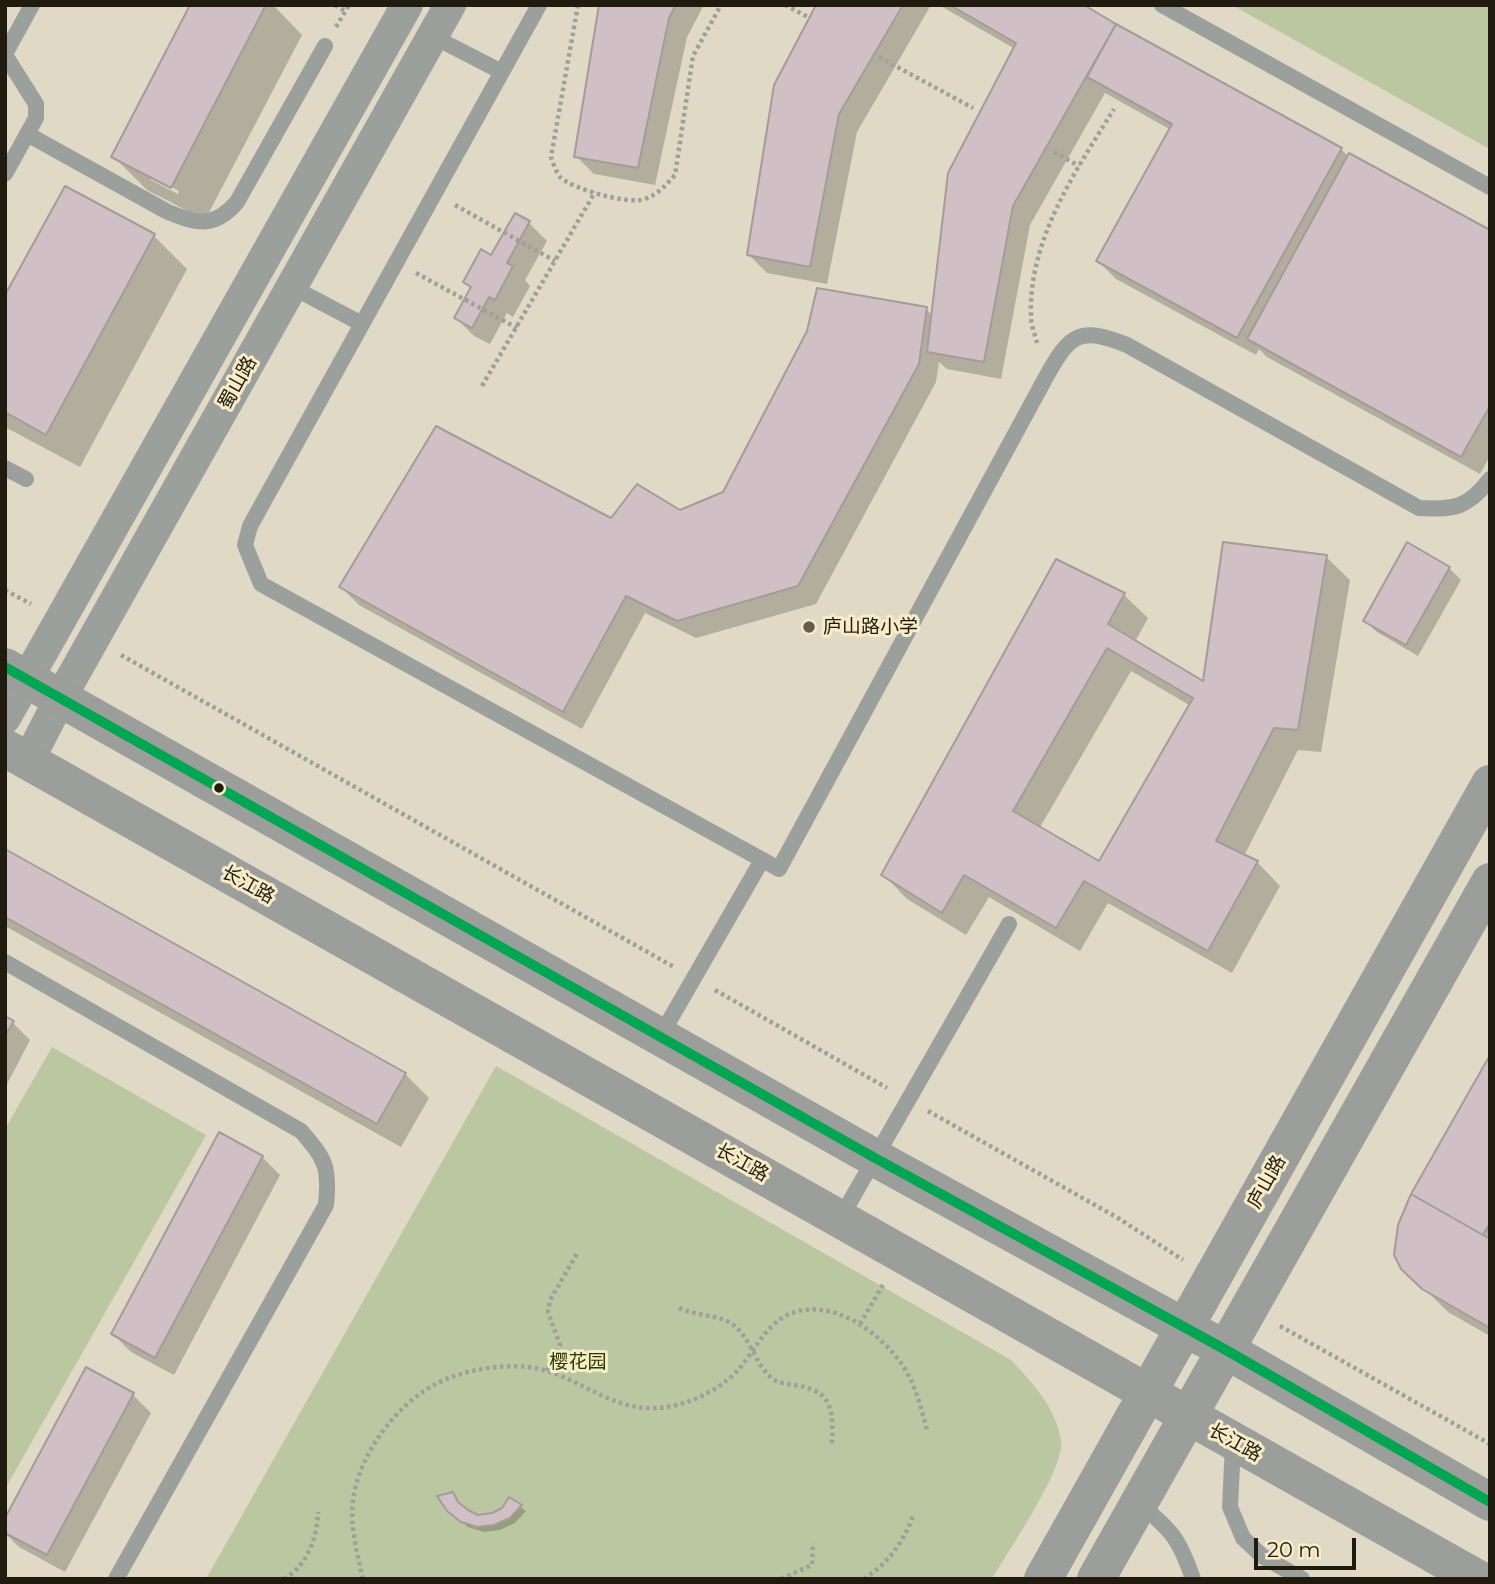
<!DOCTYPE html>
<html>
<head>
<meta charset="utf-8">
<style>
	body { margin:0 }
	#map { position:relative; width:1495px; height:1584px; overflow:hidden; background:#e0d9c6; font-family:Montserrat,sans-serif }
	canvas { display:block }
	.frame { position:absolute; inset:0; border:7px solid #201b0e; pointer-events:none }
	.scale { position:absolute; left:1254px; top:1538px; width:102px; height:32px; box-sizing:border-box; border:4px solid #201b0e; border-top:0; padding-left:9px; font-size:21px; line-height:24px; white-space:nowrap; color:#201b0e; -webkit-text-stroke:5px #f7ebc8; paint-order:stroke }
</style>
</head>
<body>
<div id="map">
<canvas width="1495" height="1584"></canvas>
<div class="frame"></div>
<div class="scale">20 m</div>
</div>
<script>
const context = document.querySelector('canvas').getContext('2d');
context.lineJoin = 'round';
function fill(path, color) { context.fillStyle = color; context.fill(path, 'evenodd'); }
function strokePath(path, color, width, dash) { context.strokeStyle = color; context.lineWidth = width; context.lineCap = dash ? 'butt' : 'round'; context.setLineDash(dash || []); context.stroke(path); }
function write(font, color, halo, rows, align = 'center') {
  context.font = font + ' Montserrat,"Noto Sans SC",sans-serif'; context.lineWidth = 6; context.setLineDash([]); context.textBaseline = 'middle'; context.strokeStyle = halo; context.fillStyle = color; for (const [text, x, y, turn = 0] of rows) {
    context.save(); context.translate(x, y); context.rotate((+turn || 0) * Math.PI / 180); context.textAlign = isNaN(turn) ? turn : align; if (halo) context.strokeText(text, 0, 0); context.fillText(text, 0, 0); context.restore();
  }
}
fill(new Path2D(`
	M1232,5h258v143l-4,-1z
	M52,1047l154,88 -201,354v-360z
	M496,1066l515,294c22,24 45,47 50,81 4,28 -53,110 -69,138h-786z`), '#bac7a1');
fill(new Path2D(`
	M192,5h81l29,30 -97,185 -58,-30 -34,-34zM151,176l28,15 -1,3 -27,-14z
	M601,5h103l-17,32 -32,148 -61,-11 -18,-18z
	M818,5h113l-74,127 -30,152 -60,-11 -18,-18z
	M939,5h141l261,144 8,8 141,75v224l-10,18 -213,-117 -8,-8 -3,6 -140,-76 -18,-18 73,-131 -66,-37 -75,132 -29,154 -54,-10 -8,-7 -3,20 -120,222 -120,34 -51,-25 -63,116 -223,-124 -18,-18 270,-67 69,-9 44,-18 202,-184 7,7 82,-267z
	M529,223l18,18 -22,39 5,6 -17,31 -6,-4 -17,31 -16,-8 -18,-18 16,-29 -7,-7z
	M154,236l33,33 -107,198 -75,-40v-128z
	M1326,557l24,23 -29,172 -23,-2 -54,106 13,6 23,24 -48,87 -124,-70 -28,48 -91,-54 -23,38 -59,-36 -23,-24 172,-314 68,34 24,23 -13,24 70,42zM1131,671l60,35 -92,158 -60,-35z
	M1449,568l12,12 -43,76 -41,-24 -12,-11z
	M5,851l400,223 24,24 -28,49 -396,-221z
	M5,1018l7,4 18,18 -25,48z
	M1490,1058v278l-42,-24 -45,-44 10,-73z
	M262,1157l18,18 -106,200 -43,-23 -18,-18z
	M133,1395l18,18 -86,159 -46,-25 -14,-14v-12z
	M453,1493l10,15 15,9 14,-2 11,-6 7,-9 16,11 -11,12 -15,7 -16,2 -16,-5 -13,-10z`), '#0003');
const building = new Path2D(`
	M190,5h76l-95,183 -60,-31z
	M599,5h77l-7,13 -31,150 -64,-11z
	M816,5h87l-64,109 -29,153 -63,-12 27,-170z
	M950,5h134l32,19 -103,182 -29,156 -57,-10 21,-179 68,-130z
	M1116,24l226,124 -105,190 -141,-77 76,-137 -85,-47z
	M1349,153l141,77v176l-29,51 -214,-118z
	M65,186l90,48 -109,201 -41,-23v-117z
	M515,213l15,8 -23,42 6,3 -18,34 -6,-3 -17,31 -18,-10 17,-31 -8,-5 18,-33 10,6z
	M817,288l110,19 -8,57 -121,222 -121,35 -51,-25 -63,116 -224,-125 97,-161 175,92 26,-34 43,26 43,-18 84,-161z
	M1223,542l104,13 -29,175 -24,-2 -58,113 42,20 -50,90 -124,-70 -28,47 -92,-53 -22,38 -61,-38 175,-316 69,34 -17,31 95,57zM1107,648l86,50 -94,163 -86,-50z
	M1407,542l43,25 -44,78 -43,-24z
	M5,849l401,224 -29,51 -372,-207z
	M5,1016l9,5 -9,15z
	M1490,1055v168l-7,12 -72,-41z
	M219,1132l44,24 -108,202 -44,-24z
	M1411,1194l79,45v89l-68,-39 -21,-20 -7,-14 4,-30z
	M86,1367l48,26 -87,162 -42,-22v-15z
	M453,1492l5,10 10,8 10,5 14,-2 10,-5 7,-11 13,8 -12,13 -16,7 -17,2 -16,-5 -14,-11 -10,-15z`);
fill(building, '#d0bfc4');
strokePath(building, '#a49c98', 2);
strokePath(new Path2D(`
	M335,5l10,6
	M578,5l-27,152c2,6 5,15 9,20 12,12 69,28 85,22 13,-5 21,-14 30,-24l18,-119 28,-51
	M785,5l23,12
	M336,27l13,-22
	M879,57l94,51
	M1054,152l25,14
	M455,205l100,56
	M416,273l101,55
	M1037,343c-2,-8 -6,-18 -6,-26 -3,-77 44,-145 83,-208
	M482,386l113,-194
	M5,590l26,14
	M121,655l553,312
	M715,990l172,98
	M928,1111l190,107 65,42
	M679,1308c18,9 39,5 56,18 17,15 20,39 38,53 7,5 17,5 26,7 35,6 34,27 33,57
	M860,1324l23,-39
	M1280,1326l210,118
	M547,1371l13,-26 -12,-33 2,-12 28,-48
	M284,1579c23,-13 33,-41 34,-67
	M363,1579c-6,-26 -13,-52 -10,-78 5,-45 43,-97 83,-117 26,-14 64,-20 93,-17 46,6 82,45 129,41 28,-2 61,-17 80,-38 16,-18 26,-43 49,-55 43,-20 93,17 116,51 13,20 18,42 24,64
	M781,1579l31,-14 1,-22
	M864,1579c24,-16 39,-36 49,-63`), '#9fa09a', 4.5, [3.5, 3.5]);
strokePath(new Path2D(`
	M539,5l-289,521 -5,19 16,39 518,285 267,-492c24,-43 33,-51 81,-32l292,163c35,2 49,0 71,-29
	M1162,5l328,182
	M432,36l70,36
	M5,54l27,-49
	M5,55l31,49v14l-31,56
	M27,134l139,77c30,13 48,18 71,-9l88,-156
	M292,287l70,37
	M5,468l21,11
	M5,962l296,169c24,28 29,35 25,74l-210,374
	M661,1035l101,-175
	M840,1219l169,-295
	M1233,1444l-3,63 13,31 19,18 40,23
	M1139,1503c33,28 40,35 54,76`), '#9ba09d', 16);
strokePath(new Path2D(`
	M5,718l402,-713
	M28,761l33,-64 389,-692`), '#9ba09d', 32);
strokePath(new Path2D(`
	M5,667l870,491 351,192 264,152
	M5,748c493,274 980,557 1473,831
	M1043,1579l447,-795
	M1096,1579l394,-697`), '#9b9e9a', 38);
strokePath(new Path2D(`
	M5,667l870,491 351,192 264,152`), '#00a651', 10);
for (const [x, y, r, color] of [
	[809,627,7,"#635e4e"],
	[219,788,6,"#201b0e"]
]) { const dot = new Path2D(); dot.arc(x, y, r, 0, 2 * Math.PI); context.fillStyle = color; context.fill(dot); strokePath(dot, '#f7ebc8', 2.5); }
write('19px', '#201b0e', '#f7ebc8', [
	["蜀山路",238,383,-61],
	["长江路",248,885,29],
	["长江路",742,1163,29],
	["庐山路",1267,1182,-61],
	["长江路",1235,1443,29]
]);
write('19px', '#201b0e', '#f7ebc8', [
	["庐山路小学",823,627]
], 'left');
write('19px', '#223e00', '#f7ebc8', [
	["樱花园",578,1362]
]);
</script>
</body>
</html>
